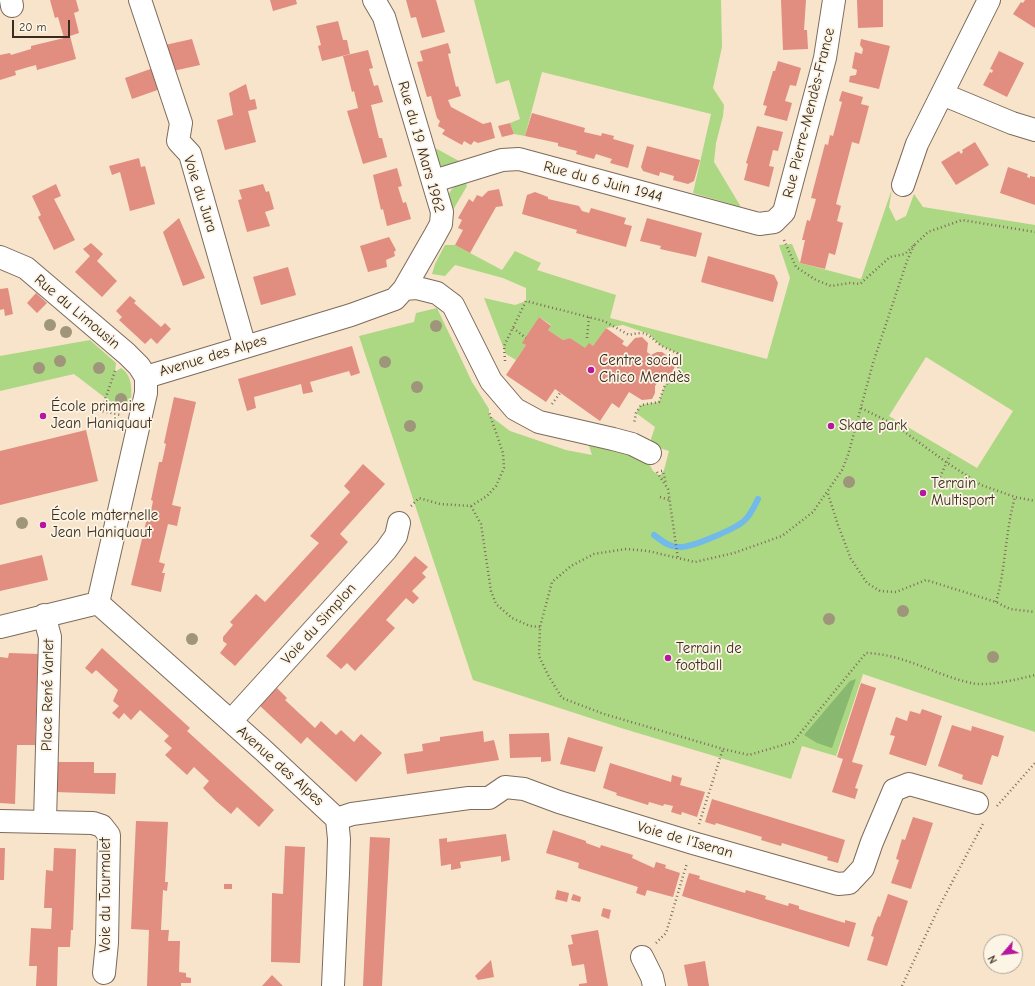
<!DOCTYPE html>
<html>
<head>
<meta charset="utf-8">
<style>
	body { margin:0 }
	#map { position:relative; width:1035px; height:986px; overflow:hidden; background:#f7e4cb; font-family:"Comic Neue",sans-serif }
	canvas { display:block }
	.north { position:absolute; left:983px; top:934px; width:40px; height:40px; box-sizing:border-box; background:#fcf5e5; border:1px solid #afa495; border-radius:50%; rotate:242deg; font-size:11px; font-weight:700; line-height:16px; text-align:center; color:#3b2a1e }
	.north::after { content:''; display:block; margin:auto; width:14px; height:18px; background:#b5179e; clip-path:polygon(50% 0,100% 100%,50% 72%,0 100%) }
	.scale { position:absolute; left:12px; top:20px; width:58px; height:18px; box-sizing:border-box; border:2px solid #3b2a1e; border-top:0; padding-left:5px; font-size:12px; line-height:14px; white-space:nowrap; color:#3b2a1e; -webkit-text-stroke:3px #fcf5e5; paint-order:stroke }
</style>
</head>
<body>
<div id="map">
<canvas width="1035" height="986"></canvas>
<div class="north">N</div>
<div class="scale">20 m</div>
</div>
<script>
const context = document.querySelector('canvas').getContext('2d');
context.lineJoin = 'round';
function fill(path, color) { context.fillStyle = color; context.fill(path, 'evenodd'); }
function strokePath(path, color, width, dash) { context.strokeStyle = color; context.lineWidth = width; context.lineCap = dash ? 'butt' : 'round'; context.setLineDash(dash || []); context.stroke(path); }
function write(font, color, halo, rows, align = 'center') {
  context.font = font + ' "Comic Neue",sans-serif'; context.lineWidth = 3.5; context.setLineDash([]); context.textBaseline = 'middle'; context.strokeStyle = halo; context.fillStyle = color; for (const [text, x, y, turn = 0] of rows) {
    context.save(); context.translate(x, y); context.rotate((+turn || 0) * Math.PI / 180); context.textAlign = isNaN(turn) ? turn : align; if (halo) context.strokeText(text, 0, 0); context.fillText(text, 0, 0); context.restore();
  }
}
fill(new Path2D(`
	M474,0h247l1,47 -9,41 11,17 -1,11 -7,27 -2,19 27,45 -48,-14 18,-79 -169,-42 -17,64 -11,-2 -4,-11 10,-4 -11,-39 -13,4z
	M437,149l22,12 2,5c-19,4 -22,2 -30,-16z
	M465,181l2,5 -14,24 -6,2c0,-17 1,-24 18,-31z
	M892,189l-3,18 7,14 10,-5 8,-22 9,13 112,18v507l-172,-58 -27,82 -34,-10 -11,33 -170,-51 -148,-48 -114,-344 55,-14 2,-9 21,-5 35,74 17,27v6l21,16 56,19 26,5 -4,-12 59,17 6,11 7,5 4,-6 5,-19 -16,-5 -2,-7 4,-12 -19,-14 5,-8 18,-3 6,-17 8,-6 8,-16 -4,-10 -17,-8 -11,-11 -26,-9 -17,3 -17,24 -19,-14 -7,2 -15,-10 3,-5 -12,-8 -16,26 3,2 -10,15 -10,-6 -22,-56 31,7 11,-4v-13l-23,-10 -48,-13 -10,11 -13,-2 3,-10 10,-19h10l47,25 13,-19 26,12 -4,7 79,25 -6,23 157,41 23,-81 -11,-33 13,-1 8,19 61,16zM926,357l87,54 -36,57 -88,-52z
	M90,340l26,23 -1,9 6,-4c11,7 11,21 10,33l-10,9 -47,-36 -74,17v-35z`), '#acd783');
fill(new Path2D(`
	M856,679l-24,69 -15,-5 -13,-8 46,-54z`), '#89b871');
strokePath(new Path2D(`
	M654,535c8,6 16,13 28,12 12,-1 54,-18 63,-27 6,-6 9,-13 13,-21`), '#71bae9', 6);
fill(new Path2D(`
	M50,0h26l3,11 -5,2 5,20 -9,3 6,23 -39,11 -1,-5 -11,3 -10,3 1,4 -16,5v-25l10,-2 1,2 20,-6v-3l33,-8 -6,-21 -3,1z
	M270,0h26l1,4 -24,7z
	M406,0h30l9,32 -23,6 -6,-21 -5,1z
	M781,0h25l-2,30h3l1,19 -25,1z
	M857,0h26v27l-25,1z
	M1025,0h10v28l-22,-14 8,-12 2,1z
	M338,21l5,19h4l3,14 -28,7 -4,-15 3,-1 -5,-19z
	M192,39l8,26 -27,6 -8,-26z
	M861,39l29,7 -11,43 -30,-7 1,-6 6,-1 1,-5 -5,-2 3,-16 7,2 1,-5 -3,-4z
	M448,43l3,10 -3,1 8,33 2,-1 3,10 -13,4 3,7 32,17 8,-2 4,16 -17,5 -4,-2 -3,4 -7,-4 -2,4 -20,-11 3,-4 -7,-4 2,-5 -3,-3 -6,-22 -4,1 -10,-35 6,-1 -3,-10z
	M368,50l5,18 -4,1 5,17 4,-1 5,17 -12,3 8,33h3l5,19 -24,7 -16,-53 11,-3 -4,-17 -2,1 -9,-36z
	M999,51l25,12 -17,34 -24,-12 7,-13 2,1 1,-3 -3,-1z
	M778,61l23,7 -5,18 -6,-1 -5,16 7,2 -5,18 -23,-6 3,-9 -4,-1 10,-34h2z
	M159,66l7,21 -34,12 -7,-21z
	M246,84l4,16 5,-1 2,10 -9,2 8,31 -31,8 -8,-30 16,-5 -4,-22z
	M842,91l21,6 -2,7 8,2 -10,38 -7,-2 -2,8 -14,54 5,2 -4,15 6,2 -8,32 -6,-2 -4,16 -25,-6 5,-23h-3l5,-20 3,1 6,-22 -5,-1 14,-54 3,1 2,-10 3,1 9,-34 -3,-1z
	M532,113l53,15 -1,4 17,4 1,-3 12,3 -1,3 21,6 -6,23 -18,-5 2,-4 -16,-5 -2,5 -18,-5 1,-3 -19,-5v-3l-33,-7z
	M510,123l4,11 -12,3 -4,-11z
	M757,126l26,6 -5,19 -5,-1 -4,16 5,1 -5,20 -25,-7 4,-16 -2,-1z
	M975,142l14,23 -33,20 -15,-23 18,-11 2,3 2,-2 -1,-2z
	M647,146l53,14 -6,21 -6,3 -15,-4 1,-4 -14,-4 -1,4 -16,-5 -2,-4z
	M139,158l2,9 4,-1 10,38 -25,7 -10,-39 -8,3 -3,-9z
	M1008,167l20,7 -1,3 3,1v-2l5,1v28l-35,-12z
	M397,168l5,18 -4,1 5,16 3,-1 5,17 -24,7 -4,-17 -2,1 -8,-35z
	M56,184l5,12 -7,3 21,41 -21,10 -16,-33 3,-2 -9,-19z
	M263,184l3,8 3,-1 5,18 -9,3 5,14 -23,6 -9,-32 4,-1 -3,-9z
	M499,189l4,17 -7,1 -26,46 -15,-8 8,-15 -5,-2 4,-8 -4,-2 11,-19 4,3 4,-7 5,2 6,-6z
	M535,192l13,5v2l31,7 3,5 7,2 2,-5 35,10 -2,6 8,2 -6,21 -50,-14 1,-3 -55,-16 5,-19z
	M179,218l26,60 -22,8 -20,-54z
	M647,218l55,15 -6,24 -36,-8 1,-3 -21,-5z
	M389,237l7,13 -2,2 1,4 -9,4 1,7 -19,5 -8,-26z
	M91,243l12,11 -6,7 20,20 -15,16 -27,-25 15,-16 -7,-7z
	M708,256l66,19 4,8 -5,19 -72,-20z
	M288,267l8,28 -35,10 -8,-28z
	M8,288l5,26 -8,2 -1,-7 -4,1v-21z
	M36,293l11,10 -10,10 -10,-10z
	M130,296l6,5 -2,2 27,24 4,-4 6,6 -14,15 -6,-6 -6,6 -26,-24 3,-3 -6,-6z
	M539,317l12,9 -3,4 15,10 7,-2 15,10 4,-5 4,3 13,-18 18,13 -2,3 5,3 8,-9 7,-1 6,6 -1,9 4,3 6,-3h5l11,8 2,6 -3,8 -8,6 -4,-1 -5,7v7l-3,6 -10,1 -13,-8 -10,16 -7,-5 -12,18 -45,-32 -9,13 -40,-27 20,-30 -4,-2z
	M352,346l8,27 -9,3 -2,-5 -39,11 3,10 -10,2 -2,-10 -47,13 2,11 -9,3 -9,-32z
	M174,397l22,5 -24,103 9,2 -4,19 -9,-2 -9,38 6,2 -3,9h3l-4,19 -30,-7 16,-67h2l2,-7 2,-10 -2,-1 8,-38h3l4,-18 -2,-1z
	M86,430l12,51 -98,24v-54z
	M363,464l22,20 -45,50 8,8 -113,124 -15,-13 7,-9 -4,-3v-4l10,-12 -3,-3 26,-28 9,8 54,-59 -9,-7 40,-44 -6,-6z
	M42,555l6,25 -48,11v-26z
	M415,556l13,11 -6,6 4,4 -14,14 7,7 -6,6 -7,-6 -20,22 9,8 -40,43 -8,-8 -6,6 -15,-13z
	M102,648l88,80 -3,3 87,79 -15,17 -22,-20 -6,7 -15,-13 -13,-13 6,-7 -15,-14 -7,8 -22,-20 7,-7 -8,-7 5,-5 -29,-26 -9,10 -7,-7 -5,6 -7,-6 7,-7 -6,-5 5,-11 -22,-20 -4,4 -7,-6z
	M9,653l29,1 -3,91h-18l-2,59 -15,-1v-146l8,1z
	M861,683l15,5 -24,74 11,3 -8,23 3,1 -3,10 -23,-7 11,-33 -6,-2z
	M277,688l10,10 -2,2 30,28 6,-7 15,14 5,-5 13,12 7,-8 21,19 -26,29 -49,-45 -6,7 -41,-38z
	M922,709l20,7 -16,50 -37,-12 6,-18 -5,-1 6,-18 11,4 3,-10 10,3z
	M952,725l19,6 1,-5 32,10 -6,21 -6,-2 -10,30 -20,-6 1,-4 -25,-9z
	M483,731l1,11 10,-2 5,20 -92,14 -3,-20 19,-3 -1,-7 18,-3v-4z
	M549,733l2,28 -10,1v-5l-31,1 -1,-24z
	M568,737l35,10 -8,25 -35,-8z
	M56,762h38v11h22l-1,21 -60,-2z
	M610,763l61,19 1,-7 10,3 -2,7 25,7 -8,25 -15,-5 -1,3 -10,-3 2,-6 -9,-2 -1,2 -14,-4 -1,3 -32,-10 1,-2 -14,-5z
	M712,799l133,41 -7,23 -11,-3 1,-3 -46,-14 -1,3 -20,-6 1,-3 -46,-14 -1,2 -10,-3z
	M913,817l20,6 -22,66 -20,-6 8,-23 -3,-1 6,-20 3,1z
	M136,821l32,1 -3,60h3l-1,9 -4,-1 -2,40h8l-1,11h12l-1,31 7,1v4l5,1v5h-10v3h-34l2,-56 -18,-1z
	M553,830l33,11v2l14,5 1,-3 32,10 -1,3 22,10 2,-6 10,3 -1,3 15,5 -7,24 -26,-7 -2,6 -9,-3 2,-6 -60,-19 1,-5 -33,-10z
	M506,834l4,26 -9,2v-6l-41,6 1,6 -10,2v-6l-10,2 -2,-27 8,-1v4z
	M370,837l20,1 -8,148h-19z
	M285,846l20,1 -5,116 -29,-1 1,-69 11,1z
	M0,848h5l-1,32h-4z
	M54,848l22,1 -3,81h-2l-1,17h-12l-1,39h-21l1,-20h-8l2,-38 20,1 1,-21h-8l1,-20 1,-18 7,1z
	M689,873l11,3 -1,3 46,14 1,-3 20,6 -1,3 23,7 1,-3 10,3v3l46,14v-3l11,3 -7,24 -167,-51z
	M224,884h8v5h-8z
	M557,890l12,3 -2,9 -12,-3z
	M573,894l8,3 -1,5 -9,-2z
	M888,894l20,7 -21,65 -20,-6 7,-23 -3,-1 3,-10 4,-10 2,1z
	M603,908l8,2 -2,9 -8,-3z
	M598,930l10,56h-29v-2l8,-1 -3,-19 -12,2 -4,-21 5,-1 -2,-9z
	M491,960l3,17 -16,3 -3,-4z
	M705,961l4,25h-21l-4,-21z
	M272,975l11,11h-21z`), '#e18d7f');
const minor = new Path2D(`
	M11,0l1,6
	M140,0l41,123 -3,18 12,13 55,193
	M942,94l47,-94
	M434,181l68,-21 17,-1 240,65 15,-2 10,-10 41,-154 9,-58
	M903,185l14,-41 25,-50 70,29 23,7
	M0,257l26,11 101,86 12,12 7,11
	M404,289l13,-1 20,5 16,12 38,76 24,28 24,13 74,17 19,5 18,9
	M146,377l205,-62 44,-16 9,-10 31,-54 6,-11 1,-12 -58,-195 -10,-17
	M98,603l165,147 74,69 2,20 -1,35 -5,112
	M98,603l48,-210v-16
	M44,615l6,22 -5,184
	M0,627l98,-24
	M231,721l155,-171 10,-14 3,-13
	M337,819l15,-5 117,-16h20l16,-11 19,2 35,13 134,41 145,41 11,-1 14,-15 9,-26 22,-52 15,-6 68,19
	M0,821l93,2 9,3 7,9 -2,108 -3,30
	M642,957l10,20 2,9`);
strokePath(minor, '#7d6b5b', 24);
strokePath(new Path2D(`
	M784,240l12,27 20,13 15,6 19,-3 10,1 30,-27 15,-3 23,-22 34,-12 73,12
	M914,245l-7,16 -34,102 -25,92 -6,15 -29,42 -31,24 -48,17 -39,9 -47,-11 -22,-2 -32,5 -23,12 -19,16 -12,45 -1,29 9,19 14,23 42,16 119,35 26,6 44,-13 73,-89c38,1 69,22 105,30 16,4 48,-4 64,-8
	M513,328l13,10
	M587,338l2,-21
	M505,361l-1,-15 22,-45 78,20 25,14c17,-4 17,-2 30,9 5,4 12,6 18,9l4,10 -8,16 -8,6 -6,17 -18,3 -5,8 -2,11
	M115,371l-14,40 20,4
	M552,404l8,-11
	M861,408l34,17 51,37 35,23 34,12 20,4
	M661,471h2l3,12
	M657,472l11,17 10,70
	M940,477l10,-22
	M828,494l10,31 13,34 16,24 13,8 16,1 30,-12 70,22 14,7 25,3
	M660,497l10,3
	M411,506l8,-8 21,6 31,2 16,-10 9,-10 8,-18 -1,-15 -14,-41
	M471,506l10,18 10,67 5,13 16,14 18,8 10,1
	M996,602c10,-34 9,-70 19,-105
	M997,806l38,-43
	M699,824l24,-75
	M656,943l10,-10 21,-70
	M902,986l38,-81 44,-83`), '#7d6b5b', 2.5, [1, 3]);
strokePath(minor, '#fff', 22);
context.fillStyle = '#9f957a';
for (const [x, y] of [
	[50,325],
	[436,326],
	[66,332],
	[60,361],
	[385,362],
	[39,368],
	[99,368],
	[417,387],
	[121,399],
	[410,426],
	[849,482],
	[22,523],
	[903,611],
	[829,619],
	[192,639],
	[993,657]
]) { context.beginPath(); context.arc(x, y, 6, 0, 2 * Math.PI); context.fill(); }
for (const [x, y, r, color] of [
	[591,370,4,"#b5179e"],
	[43,416,4,"#b5179e"],
	[831,426,4,"#b5179e"],
	[923,493,4,"#b5179e"],
	[43,525,4,"#b5179e"],
	[668,658,4,"#b5179e"]
]) { const dot = new Path2D(); dot.arc(x, y, r, 0, 2 * Math.PI); context.fillStyle = color; context.fill(dot); strokePath(dot, '#fcf5e5', 1.5); }
write('15px', '#3b2a1e', '#fcf5e5', [
	["Rue Pierre-Mendès-France",809,113,-76],
	["Rue du 19 Mars 1962",421,147,74],
	["Rue du 6 Juin 1944",603,182,15],
	["Voie du Jura",200,194,72],
	["Rue du Limousin",77,312,40],
	["Avenue des Alpes",213,356,-17],
	["Voie du Simplon",319,624,-48],
	["Place René Varlet",48,695,-89],
	["Avenue des Alpes",280,766,42],
	["Voie de l'Iseran",685,840,16],
	["Voie du Tourmalet",106,895,-90]
]);
write('15px', '#3b2a1e', '#fcf5e5', [
	["Centre social",599,361],
	["Chico Mendès",599,378],
	["École primaire",51,407],
	["Jean Haniquaut",51,424],
	["Skate park",839,426],
	["Terrain",931,484],
	["Multisport",931,501],
	["École maternelle",51,516],
	["Jean Haniquaut",51,533],
	["Terrain de",676,649],
	["football",676,666]
], 'left');
</script>
</body>
</html>
